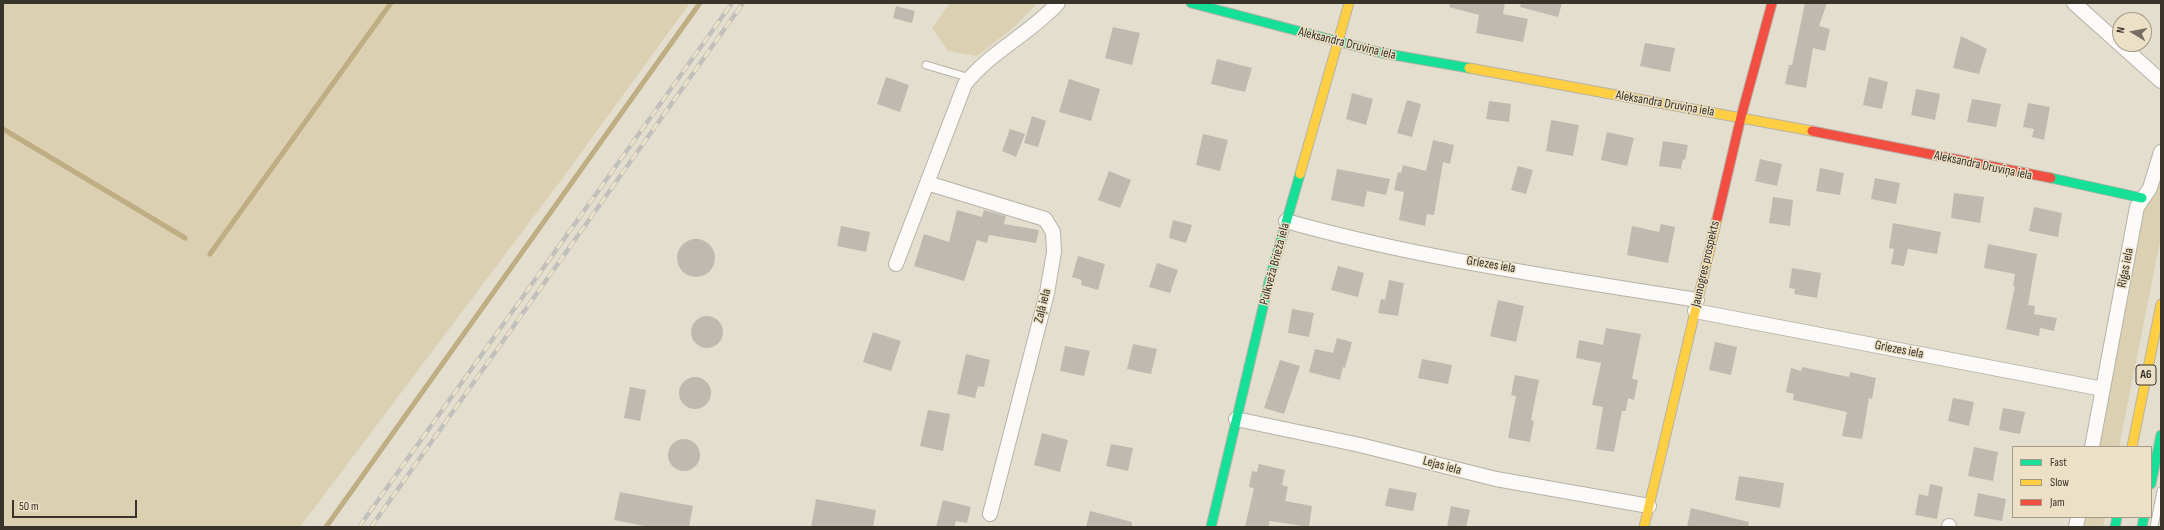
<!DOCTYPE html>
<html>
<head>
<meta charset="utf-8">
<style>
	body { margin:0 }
	#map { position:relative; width:2164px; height:530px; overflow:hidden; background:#e4dece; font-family:"Sofia Sans Condensed",sans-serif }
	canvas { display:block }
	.frame { position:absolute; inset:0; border:4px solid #39342a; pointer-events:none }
	.legend { position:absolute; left:2012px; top:446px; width:140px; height:72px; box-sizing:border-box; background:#ece1c6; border:1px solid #a49c88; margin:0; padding:5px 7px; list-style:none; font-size:12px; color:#39342a }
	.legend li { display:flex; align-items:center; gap:8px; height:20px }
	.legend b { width:20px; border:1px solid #a49c88 }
	.north { position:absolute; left:2112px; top:12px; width:40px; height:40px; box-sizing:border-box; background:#ece1c6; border:1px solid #a49c88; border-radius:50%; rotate:280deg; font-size:11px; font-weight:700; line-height:16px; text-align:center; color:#39342a }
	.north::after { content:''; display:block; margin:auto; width:14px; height:18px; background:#757063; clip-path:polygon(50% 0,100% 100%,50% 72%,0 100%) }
	.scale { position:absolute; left:12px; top:500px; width:125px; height:18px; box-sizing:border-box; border:2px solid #39342a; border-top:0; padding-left:5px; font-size:12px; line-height:14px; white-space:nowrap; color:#39342a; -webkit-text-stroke:3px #ece1c6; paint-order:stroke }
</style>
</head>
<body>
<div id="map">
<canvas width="2164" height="530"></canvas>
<div class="frame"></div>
<ul class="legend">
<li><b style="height:5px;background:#16e098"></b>Fast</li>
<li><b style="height:5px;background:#ffcf43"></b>Slow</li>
<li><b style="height:5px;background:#f24e42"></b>Jam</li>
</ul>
<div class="north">N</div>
<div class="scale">50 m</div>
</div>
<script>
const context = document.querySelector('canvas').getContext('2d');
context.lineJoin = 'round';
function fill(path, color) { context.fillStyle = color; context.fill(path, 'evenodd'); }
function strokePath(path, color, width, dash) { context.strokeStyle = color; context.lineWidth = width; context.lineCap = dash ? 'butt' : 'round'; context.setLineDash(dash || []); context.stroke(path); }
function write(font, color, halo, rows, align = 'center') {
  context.font = font + ' "Sofia Sans Condensed",sans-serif'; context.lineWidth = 3; context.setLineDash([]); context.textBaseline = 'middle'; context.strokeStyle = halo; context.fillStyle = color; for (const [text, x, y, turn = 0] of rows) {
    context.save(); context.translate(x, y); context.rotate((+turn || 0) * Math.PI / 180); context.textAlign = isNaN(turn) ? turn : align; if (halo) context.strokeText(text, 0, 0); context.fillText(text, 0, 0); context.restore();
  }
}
fill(new Path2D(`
	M3,3h687l-128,176 -262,348h-297z
	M950,3h88l-25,25 -36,28 -29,-5 -16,-23z
	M2161,172v64l-42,211h-21l45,-234 11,-20z
	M2083,517h22l-2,10h-22z`), '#dcd0b2');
strokePath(new Path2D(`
	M3,129l182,109
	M210,254l181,-251
	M326,527l374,-524`), '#bfae84', 5);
fill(new Path2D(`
	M1450,3h55l-2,11 25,5 -5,23 -47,-9 3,-18 -30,-8z
	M1521,3h41l-4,14 -38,-10z
	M1805,3h22l-8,23 11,3 -5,22 -12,-3 -7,40 -21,-4 4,-19h3z
	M896,6l19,5 -3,12 -19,-5z
	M1113,27l27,6 -8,32 -27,-7z
	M1961,36l26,13 -8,25 -26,-6z
	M1645,43l30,5 -5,24 -30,-6z
	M1217,59l35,9 -7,24 -34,-8z
	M886,77l23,8 -9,27 -23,-8z
	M1869,77l19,5 -6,27 -19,-4z
	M1069,79l31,10 -9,32 -32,-9z
	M1916,89l24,5 -5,26 -24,-5z
	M1352,93l21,6 -7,26 -20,-6z
	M1972,99l29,5 -5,23 -29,-5z
	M1407,100l14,4 -9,33 -15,-4z
	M1489,101l22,3 -2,18 -23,-3z
	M2028,103l22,4 -6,33 -12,-3 2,-8 -11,-2z
	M1032,116l14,5 -8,26 -14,-4z
	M1551,120l28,5 -6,31 -27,-5z
	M1010,129l15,5 -9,23 -14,-6z
	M1607,132l27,6 -7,28 -26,-6z
	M1203,134l25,6 -8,31 -24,-6z
	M1433,140l21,5 -4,19 -7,-2 -9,53 -7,-1 -2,12 -26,-6 5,-28 -10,-2 4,-18 3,1 2,-8 23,6z
	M1663,141l25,4 -3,15 -2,-1 -2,10 -22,-3z
	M1760,159l22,5 -5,22 -22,-5z
	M1518,166l15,4 -7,24 -15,-4z
	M1820,168l24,5 -4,22 -24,-4z
	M1337,169l53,10 -4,16 -19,-4 -3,16 -33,-7z
	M1109,171l22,9 -11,28 -22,-8z
	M1875,178l25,5 -4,21 -25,-5z
	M1954,193l30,4 -4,26 -29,-5z
	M1773,197l20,3 -3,26 -21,-3z
	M2034,207l28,6 -4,24 -29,-6z
	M957,210l25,7 2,-7 22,6 -2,8 35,6 -3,13 -47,-8 -2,8 -10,-3 -13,41 -50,-15 10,-32 25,8z
	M1173,220l19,5 -6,18 -17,-5z
	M1893,223l48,9 -4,22 -29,-5 -4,17 -13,-2 3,-15 -5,-1z
	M1661,224l14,3 -7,36 -41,-8 5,-29 27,6z
	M841,226l29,6 -4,20 -29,-6z
	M677 258a19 19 0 1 1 38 0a19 19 0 1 1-38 0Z
	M1988,244l49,10 -9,51 7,1 -1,8 23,4 -3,13 -14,-3 -1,8 -33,-7 9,-43h-2l2,-12 -31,-6z
	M1078,256l27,8 -7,26 -17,-5 1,-5 -10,-3z
	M1157,263l21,7 -8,23 -21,-6z
	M1338,266l26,7 -6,24 -27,-7z
	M1792,268l29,5 -4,25 -23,-4 1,-5 -6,-1z
	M1389,280l15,3 -6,33 -20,-3 3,-14 4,1z
	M1498,300l26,6 -8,36 -26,-6z
	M1292,309l22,4 -5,24 -21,-4z
	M691 332a16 16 0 1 1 32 0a16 16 0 1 1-32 0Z
	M1606,328l35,6 -9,45 6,1 -4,20 -6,-2 -2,13h-4l-8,41 -18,-3 7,-42 -11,-2 9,-42 -25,-5 3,-18 24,5z
	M873,332l28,9 -10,30 -28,-9z
	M1337,338l15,4 -7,26 -2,-1 -3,13 -31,-8 6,-23 18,4z
	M1715,342l22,5 -6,28 -22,-5z
	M1133,344l24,5 -6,25 -24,-5z
	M1065,346l25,5 -6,25 -24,-5z
	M966,354l24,6 -6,27 -6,-1 -3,12 -18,-4z
	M1422,359l30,6 -4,19 -30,-6z
	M1280,360l20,6 -16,48 -20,-6z
	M1802,367l47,10 1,-5 26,6 -4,21 -3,-1 -7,41 -20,-3 5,-24 -54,-12 1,-6 -8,-2 5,-24 10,3z
	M1515,375l24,5 -8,40 3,1 -4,21 -22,-4 8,-42 -5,-1z
	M679 393a16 16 0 1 1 32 0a16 16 0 1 1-32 0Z
	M630,387l16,3 -6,31 -16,-3z
	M1953,398l21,4 -5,24 -21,-5z
	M2003,408l22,4 -5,22 -21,-4z
	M928,410l22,4 -7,37 -23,-5z
	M1042,433l26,7 -8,32 -26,-7z
	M668 455a16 16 0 1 1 32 0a16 16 0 1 1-32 0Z
	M1111,444l22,4 -5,23 -22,-5z
	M1974,447l24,5 -5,29 -25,-5z
	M1259,464l26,6 -3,15 6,2 -3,14 27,5 -3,21 -39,-6 -2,6h-23l9,-39 -5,-1 3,-16 5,1z
	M1739,476l45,7 -4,25 -45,-8z
	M1930,484l13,3 -6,32 -22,-4 4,-21 9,2z
	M1389,488l28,5 -4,18 -28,-5z
	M620,492l73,14 -4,21h-40l-35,-7z
	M1978,493l28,6 -4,22 -28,-5z
	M816,499l60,11 -3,17h-62z
	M943,500l28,7 -4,16 -11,-2 -2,6h-18z
	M1451,506l19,4 -4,17h-19z
	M1691,508l58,14 -1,5h-61z
	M1090,511l42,11v5h-46z`), '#bfbaaf');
const lane = new Path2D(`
	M926,65l44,13
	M2154,527l7,-36`);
const street = new Path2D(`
	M2074,3l87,78
	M927,183l118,36 8,13 1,20 -7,41 -57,221
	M1286,221c134,38 274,57 411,79
	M896,264l69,-180c26,-33 65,-50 93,-81
	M1695,311l408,78
	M1236,419l124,26 136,34 153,27
	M2092,447l45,-240 13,-19 11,-36
	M1949,527v-1
	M2076,527l2,-10`);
const fast = new Path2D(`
	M1191,3l191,50 87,15
	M2051,178l91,20
	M2151,484l10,-49
	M1211,527l58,-245 31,-108
	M2115,527l2,-10
	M2142,527l2,-10`);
const slow = new Path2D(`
	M1469,68l343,63
	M1300,174l49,-171
	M2132,447l29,-143
	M1644,527l73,-308`);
const jam = new Path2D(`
	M1812,131l239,47
	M1717,219l24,-102 31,-114`);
strokePath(lane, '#b7b2a6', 9);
strokePath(street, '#b7b2a6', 16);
strokePath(fast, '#b7b2a6', 11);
strokePath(slow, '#b7b2a6', 11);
strokePath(jam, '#b7b2a6', 11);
strokePath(lane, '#fbfaf8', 7);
strokePath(street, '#fbfaf8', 14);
strokePath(fast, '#16e098', 9);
strokePath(slow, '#ffcf43', 9);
strokePath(jam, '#f24e42', 9);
const rail = new Path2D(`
	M359,527l373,-524
	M371,527l372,-524`);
strokePath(rail, '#c1c0bc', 4.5);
strokePath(rail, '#ece1c6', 3, [9]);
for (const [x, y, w] of [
	[2146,375,20]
]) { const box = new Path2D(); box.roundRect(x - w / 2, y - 10, w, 20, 3); context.fillStyle = '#ece1c6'; context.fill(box); strokePath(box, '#39342a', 1); }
write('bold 12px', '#39342a', null, [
	["A6",2146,375]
]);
write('13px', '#39342a', '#ece1c6', [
	["Aleksandra Druviņa iela",1347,44,14],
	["Aleksandra Druviņa iela",1665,104,10],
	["Aleksandra Druviņa iela",1983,166,12],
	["Pulkveža Brieža iela",1275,264,-75],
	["Jaunogres prospekts",1706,264,-77],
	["Griezes iela",1491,265,10],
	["Rīgas iela",2126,268,-79],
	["Zaļā iela",1043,306,-76],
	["Griezes iela",1899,350,11],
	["Lejas iela",1442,466,15]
]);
</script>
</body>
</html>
